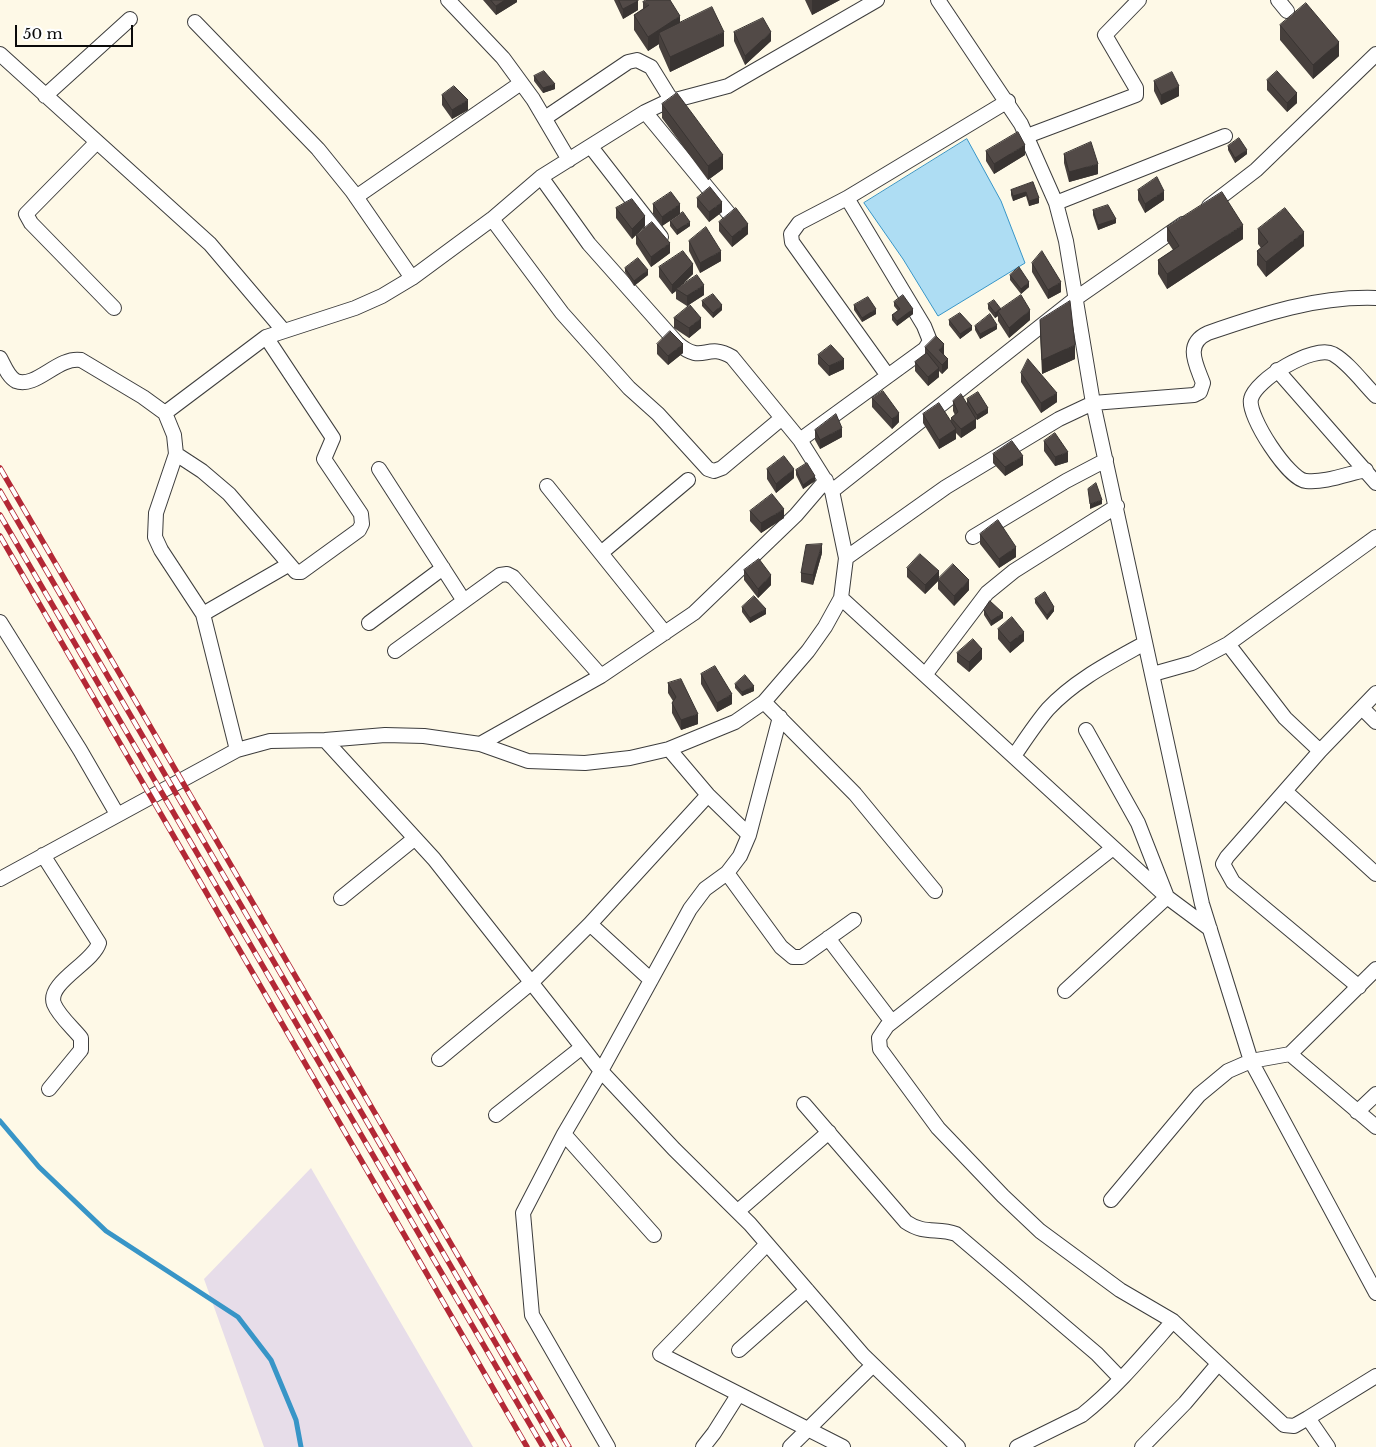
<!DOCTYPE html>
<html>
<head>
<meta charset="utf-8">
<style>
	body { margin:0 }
	#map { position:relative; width:1376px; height:1447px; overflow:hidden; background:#fef9e7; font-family:"Libre Baskerville",serif }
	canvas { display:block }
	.scale { position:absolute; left:15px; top:25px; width:118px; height:22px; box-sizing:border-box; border:2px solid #0a0a0a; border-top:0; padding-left:6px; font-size:15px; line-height:18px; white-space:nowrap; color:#0a0a0a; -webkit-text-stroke:4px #fff; paint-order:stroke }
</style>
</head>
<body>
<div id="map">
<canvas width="1376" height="1447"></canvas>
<div class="scale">50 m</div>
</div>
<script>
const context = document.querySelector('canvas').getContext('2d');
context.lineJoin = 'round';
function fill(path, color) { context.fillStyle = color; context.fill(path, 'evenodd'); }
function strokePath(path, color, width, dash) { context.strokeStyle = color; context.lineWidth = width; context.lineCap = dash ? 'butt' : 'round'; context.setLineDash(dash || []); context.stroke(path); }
fill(new Path2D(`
	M311,1168l162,279h-209l-60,-168z`), '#e7dde9');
const water = new Path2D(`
	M967,139l34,62 24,62 -87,53 -35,-57 -39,-56z`);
fill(water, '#aeddf3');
strokePath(water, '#3895c7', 1);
strokePath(new Path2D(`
	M0,1121l39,46 67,64 132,86 33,43 25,60 5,27`), '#3895c7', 5);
const street = new Path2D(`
	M448,0l55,58 30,41 36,61
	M938,0l83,124 35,79 10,38 27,162 109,501 49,157 125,232
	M1278,0l9,11
	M195,22l123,127 34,42 60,87
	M0,54l210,190 73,86
	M45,96l85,-77
	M645,112l85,103
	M545,118l83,-56 9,-2 14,7 21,34
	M1027,136l109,-41v-7l-31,-53 34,-35
	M96,143l-70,71 5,9 83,85
	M591,147l70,90
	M541,177l48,67 88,99c27,23 28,-2 55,14l68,83 32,51
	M356,197l165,-114
	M1056,203l169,-67
	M1209,206l47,-36 120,-116
	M492,219l70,94 67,75 29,26 50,55 6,2 8,-3 60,-50
	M0,358c4,7 8,19 16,23 20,8 42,-25 65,-21l62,37 22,16 9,22 2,19 -20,59 -1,24 6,13 42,64 34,136
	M1277,370l99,113
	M888,376l-96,-134 -1,-8 8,-11 48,-25 161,-97
	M165,413l101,-76 89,-29 27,-12 30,-18 80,-59 49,-42 104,-65 19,-9 64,-17 149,-86
	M800,440l125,-91 5,-8 -6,-15 -77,-128
	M176,454l26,17 27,23 67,78h5l58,-42 3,-6 -1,-10 -37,-55 9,-21 -67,-101
	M379,469l85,132 36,-26 7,-1 6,3 88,99
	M1366,470c-19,4 -41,13 -60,11 -17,-1 -59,-65 -55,-82 4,-19 63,-55 82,-45 16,9 30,29 43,42
	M547,486l118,147
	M973,537l93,-56 40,-21
	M601,553l87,-73
	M846,558l100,-71 113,-68 34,-16 101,-8 6,-3 3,-9c-7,-19 -19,-39 5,-50 55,-19 109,-37 168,-35
	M841,598l326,299 43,32
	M203,614l85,-49
	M0,622l80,128 37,64
	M369,623l74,-55
	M1228,644l57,74 35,33
	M395,651l69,-50
	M1153,674l39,-11 36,-19 148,-107
	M925,675l62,-82 27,-22 103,-65
	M764,702l91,92 80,97
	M1362,708l14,14
	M325,740l109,119 167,212 73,78 76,75 113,131 95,92
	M480,744l121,-68 93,-63 102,-98 30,-35
	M669,749l39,46 41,40
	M1014,756c11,-16 22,-33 34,-47 27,-29 63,-47 97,-66
	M1285,791l91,83
	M1113,848l-226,178 -8,12 1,11 58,79 65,68 37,35 80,59 53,31 111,104 10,1 14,-8
	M43,855l56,88c-6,20 -53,40 -45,61 5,12 19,24 27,34v12l-32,39
	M727,873l54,74 12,10h9l52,-37
	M0,879l237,-129 33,-9 55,-1 60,-5 39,1 56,8 48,17 57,2 45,-5 39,-9 66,-27 29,-20 44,-51 17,-24 16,-29 5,-40 -14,-67 243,-192 108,-75
	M341,898l73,-59
	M590,924l61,56
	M828,938l64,84
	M1359,987l-126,-105 -10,-18 4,-7 93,-106 56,-58
	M1065,991l102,-94 -29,-74 -52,-93
	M1290,1054l86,73
	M439,1059l93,-77 58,-58 118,-129
	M804,1104l102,118c19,13 31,5 50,12l141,120 24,25
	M1357,1112l19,-18
	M496,1115l85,-67
	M564,1134l90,101
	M1111,1200l88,-105 29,-24 23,-10 39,-7 86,-85
	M738,1211l91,-79
	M767,1244l-107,110 183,93
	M739,1350l68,-60
	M608,1447l-76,-132 -9,-102 41,-79 37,-63 89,-162 15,-20 22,-16 13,-17 9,-21 31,-118
	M703,1447l11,-14 24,-38
	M790,1447l83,-82
	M1017,1447l65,-32c34,-27 62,-61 91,-94
	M1142,1447l43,-44 33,-39
	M1328,1447l-20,-29 68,-42`);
strokePath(street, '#3d3d3d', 16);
strokePath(street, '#fff', 14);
const rail = new Path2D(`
	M0,468l569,979
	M0,491l556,956
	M0,515l543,932
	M0,536l527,911`);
strokePath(rail, '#b32836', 5.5);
strokePath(rail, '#fff', 4, [11]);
fill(new Path2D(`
	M483,0h34v2l-21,13z
	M614,0h24v10l-15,9z
	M805,0h35l-28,15z
	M643,2l37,20 44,24 -54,26 -11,-25v-3l-11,7 -14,-21v-15l9,-6z
	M1280,25l59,31 -26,23 -33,-39z
	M734,32l37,9 -26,24 -11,-24z
	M534,76l21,13 -12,4 -9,-12z
	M1267,80l30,23 -10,9 -20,-22z
	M1154,81l25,15 -18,9 -7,-14z
	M442,95l26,15 -16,9 -10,-14z
	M662,104l61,65 -15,11 -46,-62z
	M1228,146l19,8 -12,9 -7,-13z
	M986,151l39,4 -31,19 -8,-13z
	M1064,154l34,20 -29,8 -5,-19z
	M1033,182l6,21 -10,3 -3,-10 -13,5 -2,-6v-5z
	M1138,190l26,10 -19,13 -7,-13z
	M697,198l25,14 -13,10 -12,-15z
	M653,204l27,10 -18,12 -9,-12z
	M616,208l29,18 -9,9 34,18 -19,14 -15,-23v-9l-4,4 -16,-21z
	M1093,210l23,13 -18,7 -5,-15z
	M670,221l20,5 -13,9 -7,-9z
	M719,222l29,12 -16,13 -13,-16z
	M1167,227l76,12 -76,50 -9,-15v-14l15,-10 -6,-9z
	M1258,229l46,17 -38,31 -9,-12v-14l4,-3 -3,-4z
	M689,241l32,20 -21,12 -11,-22z
	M1032,263l29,29 -13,7 -16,-27z
	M659,267l34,7 -13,12 24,9 -17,11 -11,-7v-8l-4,3 -13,-17z
	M625,268l23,7 -14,11 -9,-14z
	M1010,275l19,12 -8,7 -11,-14z
	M702,301l20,9 -9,8 -11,-12z
	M894,302l19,12 -16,12 -5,-6v-5l6,-4 -4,-5z
	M988,304l13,5 29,11 -21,18 -11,-17v-5l-3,2 -7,-9z
	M854,305l22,9 -14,8 -8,-12z
	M674,318l27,10 -12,10 -15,-10z
	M949,320l23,10 -12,9 -11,-14z
	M1040,320l35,39 -33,15 -2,-39z
	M975,326l22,3 -17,10 -5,-9z
	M657,344l26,9 -15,12 -11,-11z
	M925,347l19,7 4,14 -6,6 -3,-3v6l-11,9 -13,-15v-9l10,-8z
	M818,355l26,14 -15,7 -11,-12z
	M1021,373l36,29 -16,11 -20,-31z
	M872,398l27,24 -7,7 -20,-22z
	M967,399l21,14 -11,7 -1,-1v9l-15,10 -5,-5v6l-17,10 -16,-26v-9l28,8v-4l4,-3 -2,-4v-10l14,2z
	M815,430l27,7 -22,12 -5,-9z
	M1044,441l24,21 -13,4 -11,-15z
	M993,454l30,11 -18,11 -12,-13z
	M767,469l27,9 -18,15 -9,-14z
	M796,470l19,11 -12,8 -7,-14z
	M750,511l34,7 -23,15 -11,-12z
	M980,534l36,23 -17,11 -19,-24z
	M822,553l-9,32 -12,-3v-9z
	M907,568l32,11 30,11 -15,16 -16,-17v-8l-13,13 -18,-17z
	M744,570l27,15 -13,13 -14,-18z
	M1035,599l19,12 -7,9 -12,-17z
	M742,607l24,7 -16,9 -8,-11z
	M984,610l19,8 -12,8 -7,-11z
	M998,629l26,12 -14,12 -12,-14z
	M957,653l25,6 -13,13 -12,-10z
	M701,674l31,30 -15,8 -16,-28z
	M668,683l30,41 -17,6 -9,-17v-10l1,-2 -5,-8z
	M735,684l19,7 -12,5 -7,-8z`), '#47403d');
fill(new Path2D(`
	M505,0h12v2l-21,13v-9z
	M813,0h27l-28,15v-15z
	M638,1v9l-15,9v-10z
	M680,16v14l-21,3v11l-11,7v-14z
	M724,32v14l-54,26v-15z
	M771,32v9l-26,24v-9z
	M1339,42v14l-26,23v-14z
	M555,84v5l-12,4v-5z
	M1179,86v10l-18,9v-10z
	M1297,93v10l-10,9v-9z
	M468,100v10l-16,9v-9z
	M1025,145v10l-31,19v-10z
	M1247,150v4l-12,9v-5z
	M723,155v14l-15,11v-14z
	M1098,164v10l-29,8v-10z
	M1164,191v9l-19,13v-9z
	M1026,192v4l-13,5v-5z
	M1039,198v5l-10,3v-5z
	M722,202v10l-13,10v-10z
	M680,204v10l-18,12v-9z
	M645,216v10l-13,13v-10z
	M1116,219v4l-18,7v-5z
	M690,222v4l-13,9v-5z
	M748,224v10l-16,13v-10z
	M1243,225v14l-76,50v-15z
	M1304,232v14l-38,31v-15z
	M670,243v10l-19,14v-10z
	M721,251v10l-21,12v-10z
	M693,264v10l-16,16 -1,-1v2l-4,3v-9z
	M648,270v5l-14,11v-5z
	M1029,282v5l-8,7v-5z
	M1061,282v10l-13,7v-9z
	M704,285v10l-17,11v-10z
	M722,305v5l-9,8v-5z
	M876,309v5l-14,8v-4z
	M913,309v5l-16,12v-5z
	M1001,309l-3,2v5l-3,2v-5z
	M1030,310v10l-21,18v-10z
	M701,318v10l-12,10v-10z
	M997,325v4l-17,10v-5z
	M972,326v4l-12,9v-5z
	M683,344v9l-15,12v-9z
	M944,344v10l-5,5v-9z
	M1075,345v14l-33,15v-14z
	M844,359v10l-15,7v-10z
	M948,359v9l-6,6v-9z
	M939,368v9l-11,9v-9z
	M1057,393v9l-16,11v-10z
	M988,408v5l-11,7v-5z
	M899,413v9l-7,7v-10z
	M976,419v9l-15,10v-9z
	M842,428v9l-22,12v-9z
	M956,429v10l-17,10v-9z
	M1068,452v10l-13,4v-9z
	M1023,456v9l-18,11v-9z
	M794,469v9l-18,15v-9z
	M815,476v5l-12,8v-4z
	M1102,500v4l-12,5v-5z
	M784,509v9l-23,15v-10z
	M822,544v9l-9,32v-10z
	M1016,547v10l-17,11v-9z
	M939,571v9l-1,-1v2l-13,13v-9z
	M771,575v10l-13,13v-9z
	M969,580v10l-15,16v-10z
	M1054,607v4l-7,9v-5z
	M766,609v5l-16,9v-5z
	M1003,613v5l-12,8v-5z
	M1024,632v9l-14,12v-10z
	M982,649v10l-13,13v-10z
	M754,686v5l-12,5v-4z
	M732,694v10l-15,8v-9z
	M698,714v10l-17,6v-10z`), '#393432');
const building = new Path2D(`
	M491,0h14l-9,6z
	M619,0h19v1l-15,8z
	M646,0h24l10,16 -32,21 -14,-22 15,-10 -6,-3z
	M1306,3l33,39 -26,23 -33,-40z
	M712,7l12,25 -54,25 -11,-24z
	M763,18l8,14 -26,24 -11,-24z
	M544,71l11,13 -12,4 -9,-12z
	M1277,71l20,22 -10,10 -20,-23z
	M1172,72l7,14 -18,9 -7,-14z
	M454,86l14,14 -16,10 -10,-15z
	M677,93l46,62 -15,11 -46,-62z
	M1018,132l7,13 -31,19 -8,-13z
	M1239,138l8,12 -12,8 -7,-12z
	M1091,142l7,22 -29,8 -5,-18z
	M1157,177l7,14 -19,13 -7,-14z
	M1033,182l6,16 -10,3 -3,-9 -13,4 -2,-6z
	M710,187l12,15 -13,10 -12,-14z
	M671,192l9,12 -18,13 -9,-13z
	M1222,192l21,33 -76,49 -9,-14 21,-14 -12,-19z
	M632,199l13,17 -13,13 -16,-21z
	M1108,205l8,14 -18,6 -5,-15z
	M736,208l12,16 -16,13 -13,-15z
	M1285,208l19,24 -38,30 -9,-11 11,-9 -10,-13z
	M683,212l7,10 -13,8 -7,-9z
	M652,222l18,21 -19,14 -15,-22z
	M706,227l15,24 -21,12 -11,-22z
	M683,251l10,13 -21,21 -13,-18z
	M1042,251l19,31 -13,8 -16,-27z
	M638,258l10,12 -14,11 -9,-13z
	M1019,267l10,15 -8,7 -11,-14z
	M697,275l7,10 -17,11 -11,-7z
	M713,294l9,11 -9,8 -11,-12z
	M903,295l10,14 -16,12 -5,-6 8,-6 -6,-7z
	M1021,295l9,15 -21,18 -11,-17z
	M868,297l8,12 -14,9 -8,-13z
	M994,300l7,9 -6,4 -7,-9z
	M1070,301l5,44 -33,15 -2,-40z
	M690,305l11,13 -12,10 -15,-10z
	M960,313l12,13 -12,8 -11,-14z
	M990,314l7,11 -17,9 -5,-8z
	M670,331l13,13 -15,12 -11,-12z
	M936,336l8,8 -5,6 9,9 -6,6 -17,-18z
	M831,345l13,14 -15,7 -11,-11z
	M927,353l12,15 -11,9 -13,-15z
	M1028,359l29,34 -16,10 -20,-30z
	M883,391l16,22 -7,6 -20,-21z
	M978,392l10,16 -11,7 -10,-16z
	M961,394l15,25 -15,10 -10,-11 7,-6 -5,-11z
	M939,403l17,26 -17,11 -16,-26z
	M836,414l6,14 -22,12 -5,-10z
	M1055,433l13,19 -13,5 -11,-16z
	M1012,441l11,15 -18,11 -12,-13z
	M784,456l10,13 -18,15 -9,-15z
	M807,463l8,13 -12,9 -7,-15z
	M1096,483l6,17 -12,4 -2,-15z
	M772,494l12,15 -23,14 -11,-12z
	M998,520l18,27 -17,12 -19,-25z
	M822,544l-9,31 -12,-2 5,-28z
	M920,554l19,17 -14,14 -18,-17z
	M759,559l12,16 -13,14 -14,-19z
	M953,564l16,16 -15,16 -16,-17z
	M1045,592l9,15 -7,8 -12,-16z
	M754,596l12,13 -16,9 -8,-11z
	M990,601l13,12 -12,8 -7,-11z
	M1012,617l12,15 -14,11 -12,-14z
	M973,639l9,10 -13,13 -12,-9z
	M715,666l17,28 -15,9 -16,-29z
	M745,675l9,11 -12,6 -7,-8z
	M681,679l17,35 -17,6 -9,-17 4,-6 -8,-14z`);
fill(building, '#524a47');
strokePath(building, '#393432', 1);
</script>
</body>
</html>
